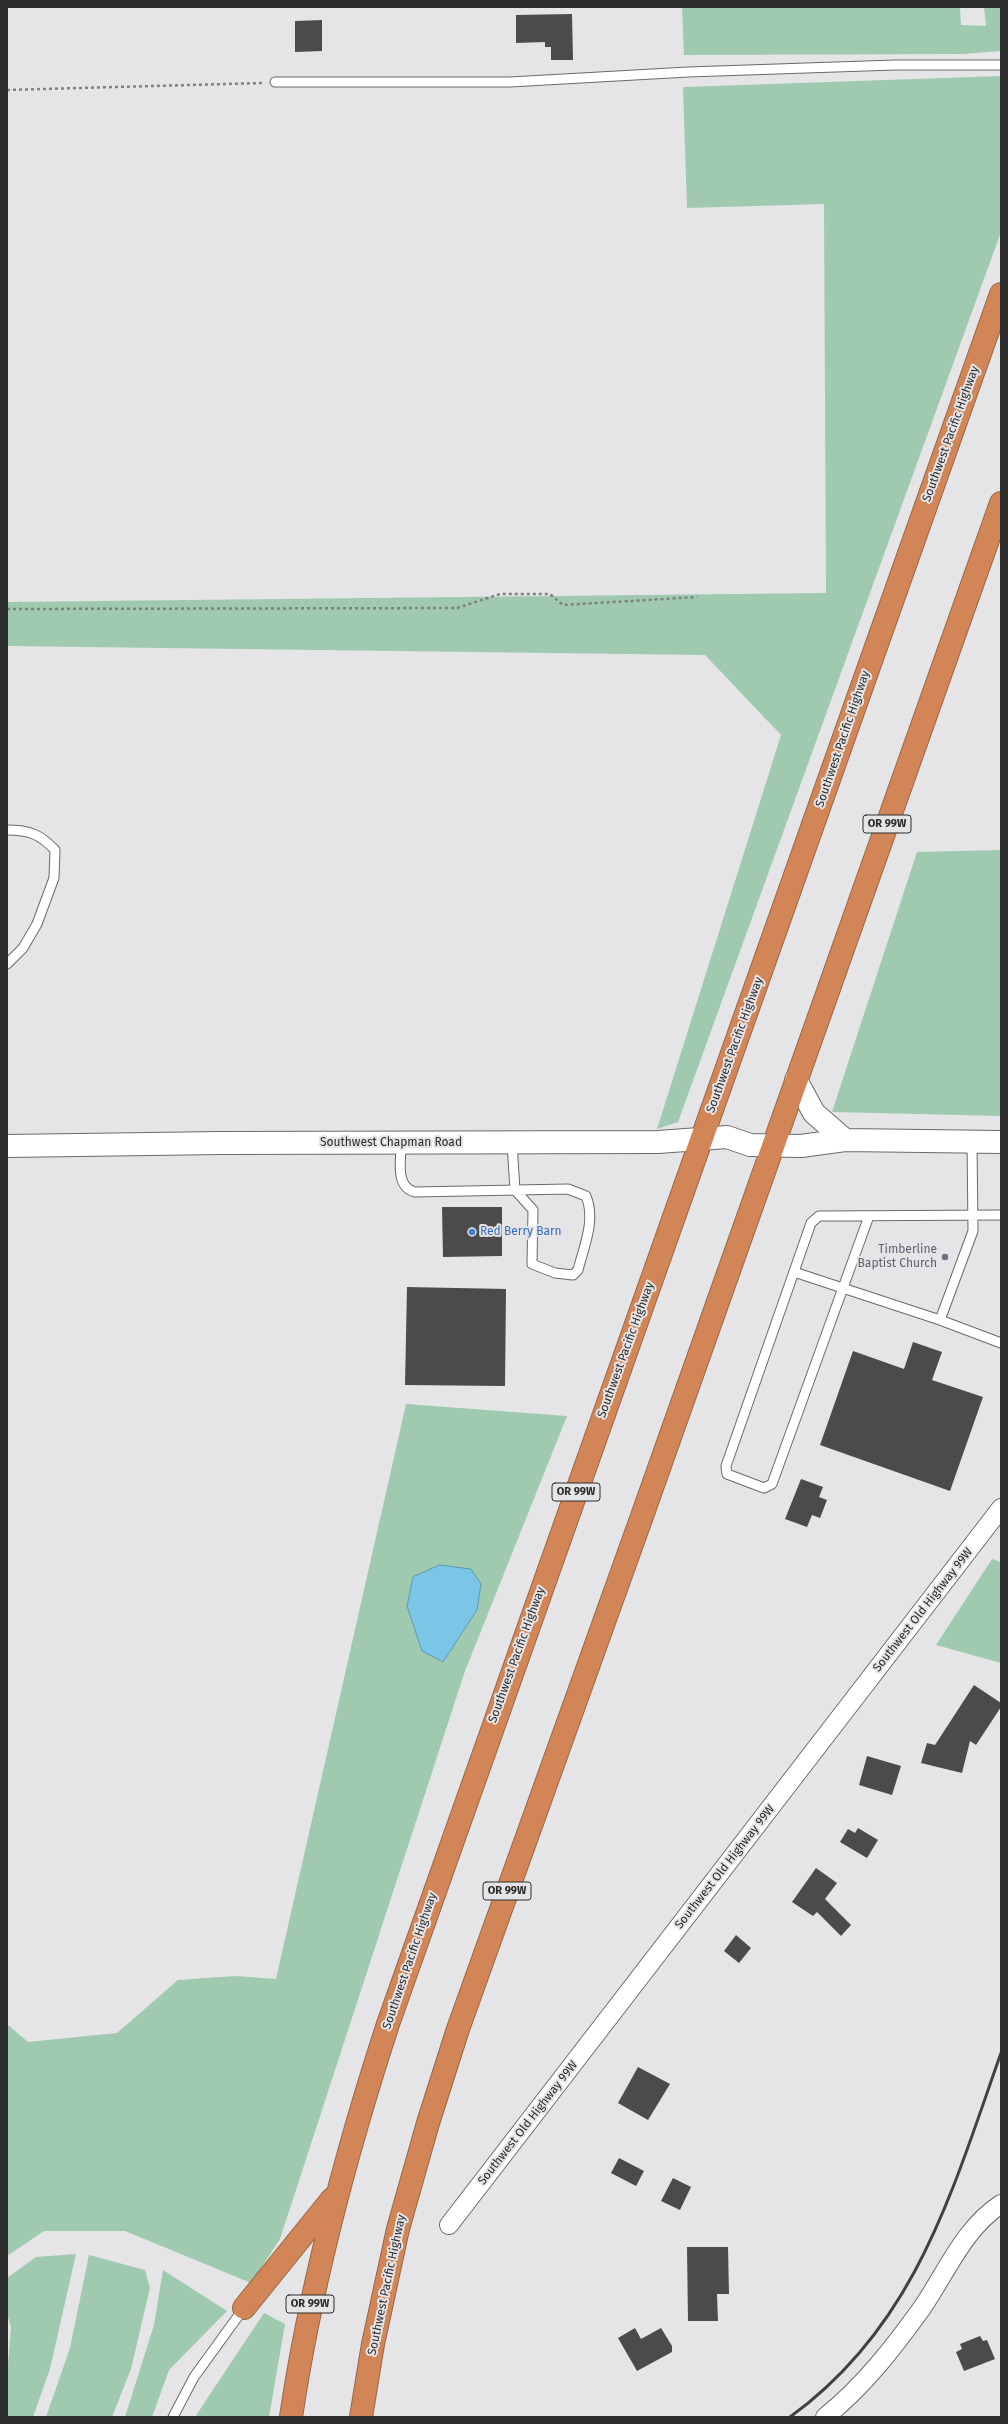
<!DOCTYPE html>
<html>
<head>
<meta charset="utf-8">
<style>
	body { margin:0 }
	#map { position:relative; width:1008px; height:2424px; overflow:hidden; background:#e5e5e7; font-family:"Fira Sans",sans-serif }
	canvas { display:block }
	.frame { position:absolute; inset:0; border:8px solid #2c2c2d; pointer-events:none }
</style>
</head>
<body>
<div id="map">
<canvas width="1008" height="2424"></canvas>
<div class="frame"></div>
</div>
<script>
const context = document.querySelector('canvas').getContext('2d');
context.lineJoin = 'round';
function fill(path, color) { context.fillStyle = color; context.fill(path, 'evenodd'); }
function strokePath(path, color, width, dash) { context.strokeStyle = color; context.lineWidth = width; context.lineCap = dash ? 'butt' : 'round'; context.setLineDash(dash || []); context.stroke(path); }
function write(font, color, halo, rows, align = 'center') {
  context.font = font + ' "Fira Sans",sans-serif'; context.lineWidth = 4; context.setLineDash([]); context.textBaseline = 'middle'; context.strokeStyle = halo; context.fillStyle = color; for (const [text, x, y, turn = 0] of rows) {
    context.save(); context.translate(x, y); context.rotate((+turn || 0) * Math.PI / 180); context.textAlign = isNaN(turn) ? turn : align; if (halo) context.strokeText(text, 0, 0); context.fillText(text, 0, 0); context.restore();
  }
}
fill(new Path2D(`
	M682,7h278l1,18 25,1 -2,-19h17v44l-39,3 -278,1z
	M1001,76v156l-323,890 -21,7 124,-394 -76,-80 -698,-9v-44l819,-9 -2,-389 -137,4 -4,-121z
	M1001,850v266l-169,-4 85,-260z
	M406,1404l161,12 -102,255 -185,568 -29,44 -126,-52h-81l-37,25v-232l21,18 89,-9 61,-53 57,-4 41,3z
	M992,1559l9,3v101l-65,-18z
	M76,2254l-26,115 -17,48h-26v-40l4,-50 -4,-13v-36l29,-21z
	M89,2255l56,15 5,18 -19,81 -19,48h-66l24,-69z
	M163,2270l64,41 -58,59 -17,47h-27l29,-92z
	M264,2313l21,11 -16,93h-74z`), '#9fcab0');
const water = new Path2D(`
	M440,1565l31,4 10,15 -4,26 -34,52 -21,-11 -15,-45 6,-29z`);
fill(water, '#7bc5e6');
strokePath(water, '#6397ae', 1);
fill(new Path2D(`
	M572,14l1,46h-22v-13h-6v-5l-29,1v-28z
	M322,20v31l-27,1v-31z
	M442,1207h60v49l-59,1z
	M407,1287l99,2 -1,97 -100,-1z
	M913,1342l29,10 -10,28 51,17 -33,94 -130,-46 33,-94 51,18z
	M801,1479l22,8 -4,10 8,3 -7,18 -8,-3 -5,12 -22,-8z
	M974,1685l27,18v4l-25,38 -6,-4 -8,32 -41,-10 6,-20 8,2z
	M867,1756l34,10 -9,29 -33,-10z
	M858,1828l20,12 -11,18 -27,-16 8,-13 7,4z
	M816,1868l21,15 -12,16 26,26 -10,11 -24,-24 -4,4 -21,-14z
	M736,1935l15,13 -12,15 -15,-12z
	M638,2067l32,17 -22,36 -30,-17z
	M619,2158l25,13 -8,15 -25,-13z
	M673,2178l18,9 -11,23 -19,-9z
	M687,2247h41l1,47h-12l1,27h-30z
	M635,2328l6,11 20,-11 11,18v6l-35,19 -19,-33z
	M980,2336l3,5 4,-1 8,19 -31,12 -8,-19 6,-3 -2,-5z`), '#4c4a4a');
const lane = new Path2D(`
	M275,82h235l178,-10 207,-7h106
	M7,830c22,0 33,4 48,20l-1,28 -17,46 -14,24 -16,16
	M972,1141l1,90 -33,89 61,23
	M401,1144c0,17 -6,43 14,48l153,-3 18,7c10,24 -2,50 -8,74l-5,5 -18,-2 -23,-9 1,-54 -18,-20 -3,-47
	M869,1216l-97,268 -8,4 -37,-14 -1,-8 85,-243 8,-7 182,-1
	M794,1272l146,48
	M173,2417l21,-40 50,-69`);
const street = new Path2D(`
	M449,2225l552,-717
	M825,2417c38,-30 69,-70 97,-109 24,-35 42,-80 79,-104`);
const secondary = new Path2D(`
	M796,1080l18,33 31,27
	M7,1146l214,-3 437,-1 69,-5 23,8 51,1 44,-6 156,2`);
const highway = new Path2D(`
	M244,2308l88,-109
	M291,2417c20,-134 55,-264 97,-393l613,-1730
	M361,2417l12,-73 25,-115 30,-106 30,-94 183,-510 360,-1016`);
strokePath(lane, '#6a6a6c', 11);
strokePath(street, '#6a6a6c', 20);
strokePath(secondary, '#6a6a6c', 24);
strokePath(highway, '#986648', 24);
strokePath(new Path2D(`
	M7,90l255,-7
	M7,609l450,-1 43,-14h50l13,11 134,-8`), '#808082', 2.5, [3, 3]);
strokePath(lane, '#fff', 9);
strokePath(street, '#fff', 18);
strokePath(secondary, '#fff', 22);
strokePath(highway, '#d28556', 22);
strokePath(new Path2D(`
	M790,2417c126,-91 162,-226 211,-364`), '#414143', 3);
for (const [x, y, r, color] of [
	[472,1232,4,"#3f7fe0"],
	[945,1257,4,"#6b7280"]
]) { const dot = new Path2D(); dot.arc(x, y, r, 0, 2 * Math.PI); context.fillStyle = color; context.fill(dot); strokePath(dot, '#e5e5e7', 1.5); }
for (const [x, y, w] of [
	[887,824,48],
	[576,1492,48],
	[507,1891,48],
	[310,2304,48]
]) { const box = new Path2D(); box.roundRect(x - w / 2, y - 9, w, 18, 3); context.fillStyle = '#e5e5e7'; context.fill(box); strokePath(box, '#2c2c2d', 1); }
write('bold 11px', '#2c2c2d', null, [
	["OR 99W",887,824],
	["OR 99W",576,1492],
	["OR 99W",507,1891],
	["OR 99W",310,2304]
]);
write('12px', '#2c2c2d', '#e5e5e7', [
	["Southwest Pacific Highway",951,434,-70],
	["Southwest Pacific Highway",843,739,-71],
	["Southwest Pacific Highway",735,1045,-70],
	["Southwest Chapman Road",391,1143],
	["Southwest Pacific Highway",626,1350,-70],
	["Southwest Old Highway 99W",923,1610,-52],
	["Southwest Pacific Highway",517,1655,-70],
	["Southwest Old Highway 99W",725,1867,-52],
	["Southwest Pacific Highway",410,1961,-71],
	["Southwest Old Highway 99W",528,2123,-52],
	["Southwest Pacific Highway",387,2285,-78]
]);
write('12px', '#366cbe', '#e5e5e7', [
	["Red Berry Barn",480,1232]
], 'left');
write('12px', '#5b616d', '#e5e5e7', [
	["Timberline",937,1250],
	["Baptist Church",937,1264]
], 'right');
</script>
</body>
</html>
